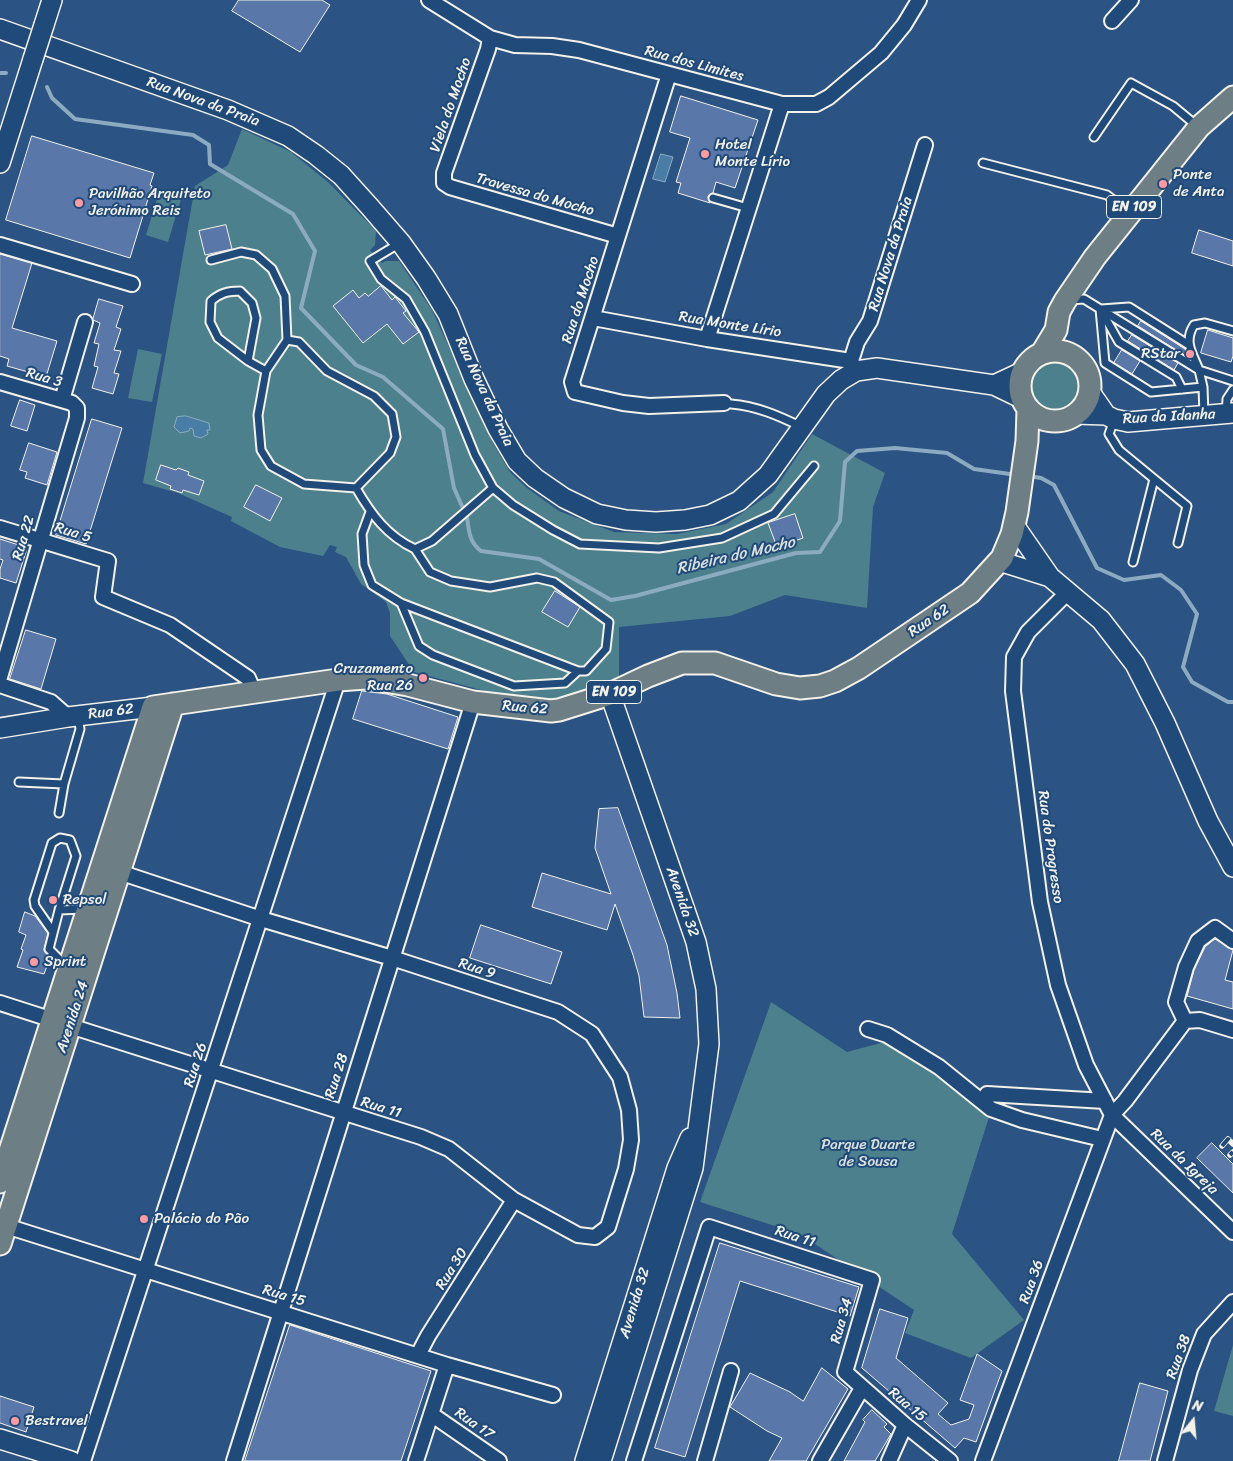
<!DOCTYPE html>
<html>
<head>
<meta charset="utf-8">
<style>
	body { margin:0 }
	#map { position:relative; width:1233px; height:1461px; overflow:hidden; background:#2b5383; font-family:Sriracha,sans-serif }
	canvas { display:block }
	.north { position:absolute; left:1168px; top:1396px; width:50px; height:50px; -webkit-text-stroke:4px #1f4a7a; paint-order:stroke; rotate:17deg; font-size:14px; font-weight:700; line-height:20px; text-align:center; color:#f4f1e8 }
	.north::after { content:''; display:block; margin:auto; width:18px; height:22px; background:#f4f1e8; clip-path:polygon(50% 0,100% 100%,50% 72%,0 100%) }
</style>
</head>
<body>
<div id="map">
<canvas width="1233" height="1461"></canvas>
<div class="north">N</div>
</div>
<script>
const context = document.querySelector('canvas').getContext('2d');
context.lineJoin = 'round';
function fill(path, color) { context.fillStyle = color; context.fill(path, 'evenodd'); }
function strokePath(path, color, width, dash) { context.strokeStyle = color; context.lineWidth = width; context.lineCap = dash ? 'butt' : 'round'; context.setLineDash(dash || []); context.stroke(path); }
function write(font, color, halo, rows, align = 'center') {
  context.font = font + ' Sriracha,sans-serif'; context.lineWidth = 4; context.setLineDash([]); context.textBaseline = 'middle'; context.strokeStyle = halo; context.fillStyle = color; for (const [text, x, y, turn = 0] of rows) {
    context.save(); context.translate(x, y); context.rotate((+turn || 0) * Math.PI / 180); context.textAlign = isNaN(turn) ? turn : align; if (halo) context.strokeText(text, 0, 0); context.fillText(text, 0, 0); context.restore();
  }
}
fill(new Path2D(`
	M242,129l49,23 37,30 48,49 -1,14 -5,5 12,13 4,-2h13l33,49 61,133 17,29 17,16 32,23 55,21 63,2 49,-10 47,-32 39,-58 73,39 -12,34 -6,101 -82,-13 -55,21 -111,11v53l-38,16 -55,6 -112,-30 -24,-36v-23l-4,-11 -25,-18 -15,-27 -11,-5 2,-5 -7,-2 -7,11 -43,-9 -49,-26 1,-4 -54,-24 -35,-10 52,-297 33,-21z
	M160,189l22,7 -14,46 -22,-7z
	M138,349l24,5 -10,48 -24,-4z
	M1031 385a24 24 0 1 1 48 0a24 24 0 1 1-48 0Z
	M771,1002l76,50 45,-12 98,74 -38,120 72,86 -53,38 -66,-25 9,-23 -114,-76 -100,-32z
	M1233,1345v71l-19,-5z`), '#4c808c');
const water = new Path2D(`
	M661,154l12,3 -8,25 -12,-3z
	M186,416l23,7 1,7h-3l1,4 -7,4 -7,-2 -1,-7 -3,-1 -1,3 -9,2 -6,-6 3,-10z`);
fill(water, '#497da6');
strokePath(water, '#8dabc0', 1);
strokePath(new Path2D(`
	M0,73h6
	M47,87l5,11 23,21 118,16 16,10 1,19 83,50 22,37 -14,57 55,57 27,12 60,52 11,59 8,18
	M1029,476l12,2 13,7 43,83 27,12 37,-5 20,15 16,24 -14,53 9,15 36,20h5
	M467,517c2,14 2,25 14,34l58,8 72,41 24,-4 161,-43 24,-1 20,-31 5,-59 12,-11 38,-3 52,5 27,16 43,6`), '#8dabc0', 4);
const building = new Path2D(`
	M239,0h83l8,5 -30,47 -68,-41z
	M681,96l77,24 -23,68 -19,-6 -3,11 -5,3 2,7 -32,-10 3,-10 -5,-1 14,-44 -20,-6z
	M32,136l122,37 -4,12 2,1 -22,72 -124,-38z
	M226,225l6,24 -27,6 -6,-24z
	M1199,230l34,11v25l-41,-13z
	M0,254l32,9 -20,65 45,13 -11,36 -39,-11 2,-7 -9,-3z
	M381,286l11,14 3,-3 11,14 -3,2 16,19 -16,12 -16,-20 -24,19 -30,-37 20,-16 6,8 6,-5 3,3z
	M99,299l24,7 -7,21 5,2 -7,21 7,1 -7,22 5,1 -6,20 -21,-6 6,-21 -4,-1 5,-22 -5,-1 6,-20 -7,-3z
	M1141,321l44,28 1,3 -2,3 -46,-29z
	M1208,330l25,8v18l-2,6 -30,-9z
	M1132,335l46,28 -4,7 -46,-29z
	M1122,350l18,11 -8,13 -18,-11z
	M20,400l15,5 -8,26 -16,-5z
	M92,419l30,9 -36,116 -30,-9z
	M29,443l28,9 -10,33 -22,-7 2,-6 -7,-2z
	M161,465l15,5 2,-2 11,4 -1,3 16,6 -5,14 -16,-5 -1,3 -12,-4 1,-3 -15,-6z
	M256,485l26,13 -12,23 -26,-14z
	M795,514l8,24 -26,9 -9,-24z
	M0,539l25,8 1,5 -10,31 -16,-5v-9l3,-9 -3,-1z
	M555,591l25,16 -12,20 -26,-15z
	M26,630l30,9 -15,50 -31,-10z
	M362,691l25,3 71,23 -10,32 -95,-30z
	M618,808l49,137 10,48 3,25 -36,-1 -5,-41 -6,-21 -18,-51 -8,26 -75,-23 10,-34 69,21 -16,-46 4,-39z
	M25,912l10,4 13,17 -4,17 6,8 -6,16 -27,-7 6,-17 -2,-1 5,-14 -7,-3z
	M481,925l81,27 -11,32 -81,-26z
	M1215,939l18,11 -8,30 8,2v27l-46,-13 7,-26 11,-23z
	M1212,1143l21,21v29l-36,-35z
	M720,1243l139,44 -9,29 -110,-35 -55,176 -30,-9z
	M880,1309l28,9 -12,40 52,45 -10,11 13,11 18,-6 5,-14 -14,-5 17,-46 25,17 -26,71 -12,-4 -9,10 -93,-80z
	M290,1325l141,46 -30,90h-156z
	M822,1368l26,21 -42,72h-37l13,-23 -15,-7 -37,-24 20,-34 40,19 13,9z
	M1140,1383l28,8 -18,70h-31z
	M0,1396l34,11 -8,25 -26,-9z
	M872,1410l15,14 -3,3 7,7 -16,27h-31l21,-39 -2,-2z`);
fill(building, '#5977a8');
strokePath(building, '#f4f1e8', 1);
const lane = new Path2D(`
	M1094,137l37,-54 42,23 24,20
	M983,163l124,32 21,16
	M713,198l35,10
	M400,243l-30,18 11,18 25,20 19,33 50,123 18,33 20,17 40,25 27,14 79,4 63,-10 52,-24 40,-48
	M211,260l30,-8 15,3 16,14 13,27 2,44 -21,31 -8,44 3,35 10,16 33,18 52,4c15,26 31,48 59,61l17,-8 61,-53
	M1070,300l14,-1 115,71 4,17 1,28
	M1100,309l5,54 46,29 52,-5
	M1101,309l28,-2 60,38
	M1102,312l17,30 57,35 6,12
	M1233,331l-28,-8 -11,2c-11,17 -1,29 5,45l34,11
	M287,340l12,2 28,29 47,25 18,18 4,23 -6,16 -34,35
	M248,361l-30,-23 -8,-16 1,-21c9,-8 17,-10 29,-10l12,12 4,15 -8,43 18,10
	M731,404c26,2 48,12 71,23
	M1226,414l1,-15 6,-9
	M1114,420l-5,14 10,16 68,56 -9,37
	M370,512l-8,22 2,31 8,20 29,18 177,68
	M1133,562l21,-83
	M401,603l18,43 14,9 81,31 51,-3 13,-12h8l20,-22 3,-27 -55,-40 -17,-4 -47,9 -39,-6 -21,-9 -15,-23
	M19,782l45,2
	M59,813l5,-29 16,-55 -2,-13
	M53,932l-18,-26 -1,-6 18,-57 8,-5 10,2 6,16 -17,54
	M66,966l-17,-17 10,-39 25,-1`);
const street = new Path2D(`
	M429,0l61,38 25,7 37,1 27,4 203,54h34l13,-7 52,-44 23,-28 15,-25
	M1112,21l19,-21
	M490,38l-2,11 -44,124v10l6,4 168,49
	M669,74l-97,308 3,10 48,11 26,3 75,-3
	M0,245l132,39
	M593,318l114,21 144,22 5,10
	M707,339l75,-235
	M851,361l6,-19 13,-21 55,-176
	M0,382l72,21 5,5v10l-77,259
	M62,400l23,-78
	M0,528l108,33 -5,36 67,28 78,53 6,14
	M1068,592l-40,40 -14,25 -1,34 27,211 18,83 28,80 26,50 121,117
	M0,685l51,17 17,15
	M0,1003l53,17
	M1185,1021l-9,-19 10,-35 12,-26 17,-13 18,13
	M70,1026l351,111 28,12 65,51 64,35 17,2 13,-10 18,-58 5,-29 -2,-30 -9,-33 -28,-43 -34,-22 -166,-54 -131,-39 -142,-47
	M868,1029l19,6 52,32 52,42 31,11 80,19
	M987,1094l118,7
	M6,1226l441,139 106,30
	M418,1355l10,-19 86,-136
	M431,1414l68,47
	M83,1461l255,-781
	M234,1461l239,-759
	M416,1461l31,-96
	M634,1461l75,-234 163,53 -27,92 60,53 45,36
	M705,1461l26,-90
	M820,1461l42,-73
	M889,1461l16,-36
	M983,1461l129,-346 13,-14 60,-80 15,-1 33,10
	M1165,1461l25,-91 14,-36 29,-32`);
const secondary = new Path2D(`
	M44,25l8,-25
	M0,29l228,81 60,26 28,19 25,20 28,31 32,37 25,35 22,36 26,65 24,50 19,32 18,17 29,20 33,16 29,6 30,2 29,-2 25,-5 29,-14 29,-26 58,-81 15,-14 15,-9 21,-3 117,17 27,13
	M0,163l33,-104
	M994,385l28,-13
	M1090,392l16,23
	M1076,414l30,1 8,4 14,3 105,-9
	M1014,525l36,52 51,43 34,44 30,59 43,98 25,46
	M999,561l51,16
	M0,728l68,-11 85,-10
	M0,1439l71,22
	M585,1461l92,-293 13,-30
	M601,1461l92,-293 16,-124 -3,-55 -10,-47 -86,-248`);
const primary = new Path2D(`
	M1020 386a35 35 0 1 1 70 0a35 35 0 1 1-70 0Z
	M1042,353l14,-23 3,-18 6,-11 30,-44 104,-130 34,-30
	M0,1182l153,-475 185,-27 28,-2 42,7 65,17 78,9 8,-1 51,-16 38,-18 34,-13h33l61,21 24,4 20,-2 15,-5 24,-13 111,-75 32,-35 10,-24 5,-22 10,-71 1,-31
	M0,1244l173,-540`);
strokePath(lane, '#f4f1e8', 11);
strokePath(street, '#f4f1e8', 18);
strokePath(secondary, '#f4f1e8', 22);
strokePath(primary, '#f4f1e8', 25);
strokePath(lane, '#1f4a7a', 7);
strokePath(street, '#1f4a7a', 14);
strokePath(secondary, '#1f4a7a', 19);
strokePath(primary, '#6d7e84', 21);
const rail = new Path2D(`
	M1222,1146l6,-7 5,5
	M1230,1155l3,-3`);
strokePath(rail, '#f4f1e8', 5.5);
strokePath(rail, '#1f4a7a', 4, [11]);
const secondaryBridge = new Path2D(`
	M33,59l11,-34`);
strokePath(secondaryBridge, '#f4f1e8', 22, []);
strokePath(secondaryBridge, '#1f4a7a', 19);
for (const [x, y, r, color] of [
	[705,154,5,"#ff9aa2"],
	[1163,184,5,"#ff9aa2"],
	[79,203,5,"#ff9aa2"],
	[1190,354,5,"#ff9aa2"],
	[423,678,5,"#ff9aa2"],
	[53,900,5,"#ff9aa2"],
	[34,962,5,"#ff9aa2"],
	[144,1219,5,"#ff9aa2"],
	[15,1421,5,"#ff9aa2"]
]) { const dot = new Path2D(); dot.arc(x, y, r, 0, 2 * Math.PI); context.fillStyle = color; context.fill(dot); strokePath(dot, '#1f4a7a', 2); }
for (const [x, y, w] of [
	[1134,207,55],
	[614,692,55]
]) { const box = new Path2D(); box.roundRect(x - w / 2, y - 11.5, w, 23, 4); context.fillStyle = '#1f4a7a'; context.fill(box); strokePath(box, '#f4f1e8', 1); }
write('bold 14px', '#f4f1e8', null, [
	["EN 109",1134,207],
	["EN 109",614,692]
]);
write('15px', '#f4f1e8', '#1f4a7a', [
	["Rua dos Limites",694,64,15],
	["Rua Nova da Praia",203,102,20],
	["Viela do Mocho",451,105,-71],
	["Travessa do Mocho",535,195,16],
	["Rua Nova da Praia",891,254,-73],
	["Rua do Mocho",581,300,-72],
	["Rua Monte Lírio",730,325,9],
	["Rua 3",44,378,16],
	["Rua Nova da Praia",484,392,65],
	["Rua da Idanha",1169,417,-3],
	["Rua 5",73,533,17],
	["Rua 22",24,538,-73],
	["Rua 62",929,621,-34],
	["Rua 62",525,708,5],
	["Rua 62",111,712,-7],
	["Rua do Progresso",1050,847,82],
	["Avenida 32",682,902,71],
	["Rua 9",477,969,18],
	["Avenida 24",73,1017,-72],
	["Rua 26",196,1065,-72],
	["Rua 28",337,1076,-72],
	["Rua 11",381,1108,17],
	["Rua da Igreja",1184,1162,44],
	["Rua 11",795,1237,18],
	["Rua 30",452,1269,-58],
	["Rua 36",1032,1282,-70],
	["Rua 15",284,1296,17],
	["Avenida 32",635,1303,-73],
	["Rua 34",842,1321,-74],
	["Rua 38",1179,1357,-70],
	["Rua 15",907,1405,40],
	["Rua 17",474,1424,35]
]);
write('15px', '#f4f1e8', '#1f4a7a', [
	["Hotel",715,145],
	["Monte Lírio",715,162],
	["Ponte",1173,175],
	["de Anta",1173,192],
	["Pavilhão Arquiteto",89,194],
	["Jerónimo Reis",89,211],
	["RStar",1180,354,"right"],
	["Cruzamento",413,669,"right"],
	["Rua 26",413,686,"right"],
	["Repsol",63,900],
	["Sprint",44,962],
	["Palácio do Pão",154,1219],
	["Bestravel",25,1421]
], 'left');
write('15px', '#dbe0da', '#1f4a7a', [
	["Parque Duarte",868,1145],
	["de Sousa",868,1162]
]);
write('italic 16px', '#dae0de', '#1f4a7a', [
	["Ribeira do Mocho",736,556,-13]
]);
</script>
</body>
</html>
